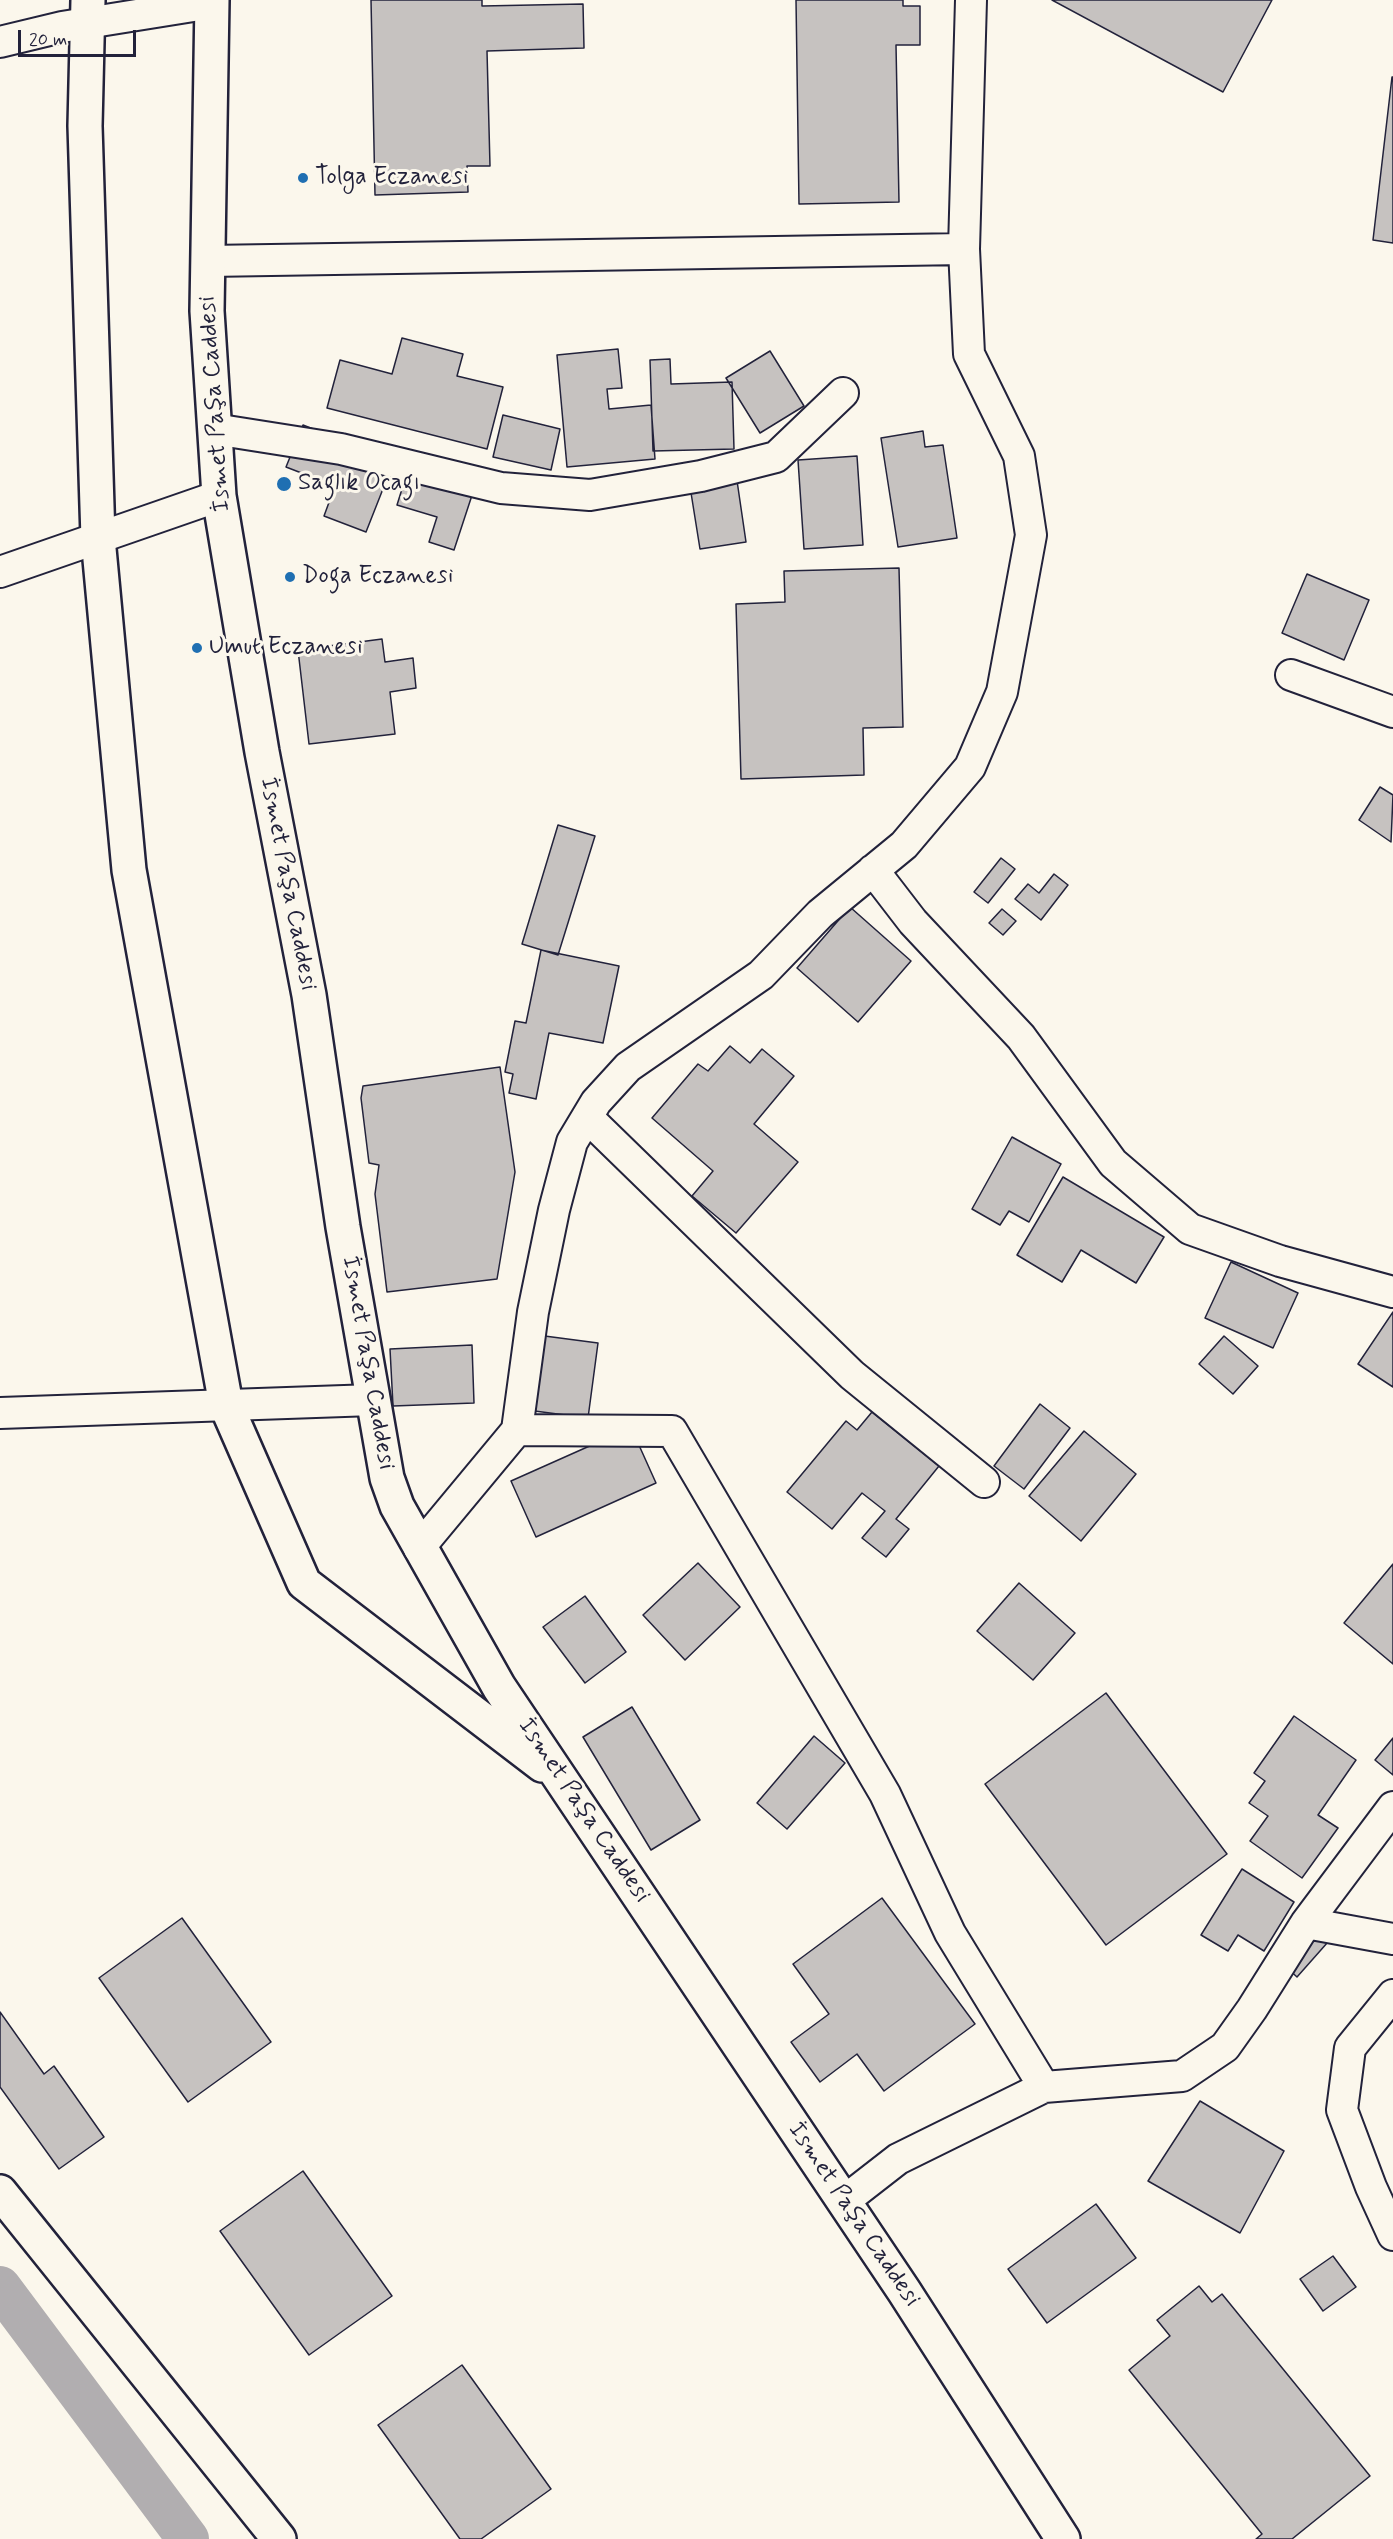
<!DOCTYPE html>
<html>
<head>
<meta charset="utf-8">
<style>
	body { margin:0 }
	#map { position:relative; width:1393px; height:2539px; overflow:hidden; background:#fbf7ec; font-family:Mynerve,sans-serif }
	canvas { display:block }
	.scale { position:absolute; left:18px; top:30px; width:118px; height:27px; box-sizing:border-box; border:3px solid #22223b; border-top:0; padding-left:8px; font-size:18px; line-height:21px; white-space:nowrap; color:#22223b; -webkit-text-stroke:4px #fbf7ec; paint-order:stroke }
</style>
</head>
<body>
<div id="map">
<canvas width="1393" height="2539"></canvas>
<div class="scale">20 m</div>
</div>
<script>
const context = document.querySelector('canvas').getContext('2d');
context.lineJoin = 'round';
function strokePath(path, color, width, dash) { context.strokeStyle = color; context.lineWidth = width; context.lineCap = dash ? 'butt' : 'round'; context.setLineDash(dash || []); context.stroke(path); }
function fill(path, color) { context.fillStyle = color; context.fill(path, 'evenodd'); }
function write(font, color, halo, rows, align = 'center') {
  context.font = font + ' Mynerve,sans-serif'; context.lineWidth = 6; context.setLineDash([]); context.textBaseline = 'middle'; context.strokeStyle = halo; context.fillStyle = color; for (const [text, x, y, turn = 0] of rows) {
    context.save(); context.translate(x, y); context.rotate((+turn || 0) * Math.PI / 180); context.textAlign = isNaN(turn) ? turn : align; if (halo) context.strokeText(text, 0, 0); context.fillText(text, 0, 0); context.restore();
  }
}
strokePath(new Path2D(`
	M0,2287l188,252`), '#b1aeb0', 42);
const building = new Path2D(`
	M371,0h111v6l101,-2 1,44 -97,3 3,115h-23l1,26 -93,3z
	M796,0h107v6h17v39h-24l3,157 -100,2z
	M1052,0h220l-49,92z
	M1392,77h1v166l-20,-3z
	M402,338l61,16 -6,22 46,11 -16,62 -160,-41 13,-48 52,14z
	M618,349l4,39 -15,1 2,20 42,-4 4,54 -88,8 -10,-112z
	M770,351l34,55 -44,27 -34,-55z
	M670,359l1,25 61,-2 2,67 -81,2 -3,-91z
	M503,415l57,14 -9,41 -58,-13z
	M303,425l91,36 -28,71 -42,-16 11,-30 -49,-19z
	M923,431l2,16 18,-2 14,93 -59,9 -17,-109z
	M857,456l6,89 -59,4 -6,-89z
	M412,457l66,20 -24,73 -25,-8 8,-25 -40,-12z
	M735,467l11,75 -46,7 -12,-75z
	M899,568l4,159 -40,1 1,47 -123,4 -5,-175 49,-2 -1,-31z
	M1307,574l62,26 -25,60 -62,-27z
	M382,639l3,23 28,-4 3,30 -26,4 5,42 -86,10 -11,-94z
	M1380,787l13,8 -2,47 -32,-22z
	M558,825l37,11 -37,119 -36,-11z
	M1001,858l14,11 -27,34 -14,-11z
	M1054,874l14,11 -27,35 -26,-21 13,-15 11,9z
	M850,907l61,54 -53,61 -61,-54z
	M1002,909l14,12 -13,14 -14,-12z
	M541,950l78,16 -16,77 -54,-10 -13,66 -27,-6 4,-19 -8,-2 10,-51 11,2z
	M730,1046l20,17 12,-14 32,27 -40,48 44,38 -62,71 -44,-37 21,-25 -61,-53 46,-54 10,7z
	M500,1067l15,105 -18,107 -110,13 -12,-98 4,-29 -10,-2 -8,-65 2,-12z
	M1012,1137l49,27 -32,58 -20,-11 -9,14 -28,-16z
	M1063,1177l101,60 -28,46 -55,-33 -19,32 -45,-27z
	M1231,1262l67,31 -25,55 -68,-30z
	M1393,1312v75l-35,-23z
	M537,1335l61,8 -10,75 -61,-8z
	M1224,1336l34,30 -25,28 -34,-30z
	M472,1345l2,58 -81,3 -3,-57z
	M1040,1404l30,24 -46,61 -30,-23z
	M872,1412l67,54 -43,53 13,10 -23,28 -24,-19 23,-27 -23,-18 -30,36 -45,-37 59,-71 11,9z
	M1084,1431l52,43 -55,67 -52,-45z
	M603,1440l35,3 18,40 -120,54 -25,-56z
	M698,1563l42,44 -55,53 -42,-45z
	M1393,1564v100l-49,-41z
	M1019,1583l56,50 -42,47 -56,-49z
	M585,1596l41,56 -41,31 -42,-56z
	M1106,1693l121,161 -121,91 -121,-161z
	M632,1707l68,113 -49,30 -68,-113z
	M1294,1716l62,44 -38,55 20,13 -36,50 -52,-37 18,-25 -19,-13 16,-22 -11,-8z
	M814,1736l31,27 -58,66 -30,-26z
	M1393,1738v37l-18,-15z
	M1242,1869l52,33 -30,49 -26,-16 -10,16 -27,-16z
	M882,1898l93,126 -91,67 -27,-37 -37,28 -29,-40 38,-28 -36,-50z
	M182,1918l89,124 -83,60 -89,-124z
	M1343,1925l-46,52 -23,-21z
	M0,2012l44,62 10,-8 50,71 -45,32 -59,-82z
	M1200,2101l84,50 -44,82 -92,-52z
	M303,2171l89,125 -83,59 -89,-124z
	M1096,2204l40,54 -89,65 -39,-54z
	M1333,2256l23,31 -33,24 -23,-32z
	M1199,2286l13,16 10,-8 148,182 -78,63h-36l6,-5 -133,-164 41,-34 -13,-16z
	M462,2365l89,124 -70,50h-21l-82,-114z`);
fill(building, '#c6c2c0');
strokePath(building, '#22223b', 1.5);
const minor = new Path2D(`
	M0,42l62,-15 150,-24
	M208,261l756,-12
	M214,429l127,20 160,39 89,7 111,-19 75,-19 67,-64
	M0,572l219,-76
	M1291,675l102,37
	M873,870l40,52 108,115 92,126 77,66 90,32 113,31
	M587,1117l265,258 132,107
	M0,1413l373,-13
	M517,1430l16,-118 21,-102 18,-68 24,-40 32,-35 133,-92 59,-61 84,-69 66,-78 32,-75 29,-157 -12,-79 -50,-102 -5,-105 7,-249
	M419,1548l98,-118 155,1 213,363 65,139 94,154
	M1306,1923l87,16
	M1393,1995l-43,53 -8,62 29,77 22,48
	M844,2201l54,-42 146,-72 138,-11 43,-29 27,-38 54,-86 87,-116`);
const tertiary = new Path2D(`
	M0,2192l279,347`);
const secondary = new Path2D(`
	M88,0l-3,126 13,412 31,332 97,535 78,178 238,182
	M212,0l-5,311 12,185 43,256 47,243 34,232 44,251 10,28 102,181 405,604 159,248`);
strokePath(minor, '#22223b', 34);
strokePath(tertiary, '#22223b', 38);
strokePath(secondary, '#22223b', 38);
strokePath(minor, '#fbf7ec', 30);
strokePath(tertiary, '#fbf7ec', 33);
strokePath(secondary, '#fbf7ec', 33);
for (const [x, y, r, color] of [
	[303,178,6,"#1f6fb2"],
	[284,484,8,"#1f6fb2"],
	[290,577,6,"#1f6fb2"],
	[197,648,6,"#1f6fb2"]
]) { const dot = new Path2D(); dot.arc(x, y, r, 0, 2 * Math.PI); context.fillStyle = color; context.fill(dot); strokePath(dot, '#fbf7ec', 2); }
write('24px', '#22223b', '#fbf7ec', [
	["Tolga Eczanesi",315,178],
	["Saglık Ocagı",298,484],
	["Doga Eczanesi",302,577],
	["Umut Eczanesi",209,648]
], 'left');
write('24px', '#22223b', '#fbf7ec', [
	["İsmet Paşa Caddesi",216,404,-94],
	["İsmet Paşa Caddesi",287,884,79],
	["İsmet Paşa Caddesi",367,1363,80],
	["İsmet Paşa Caddesi",583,1811,56],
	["İsmet Paşa Caddesi",853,2215,56]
]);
</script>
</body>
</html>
